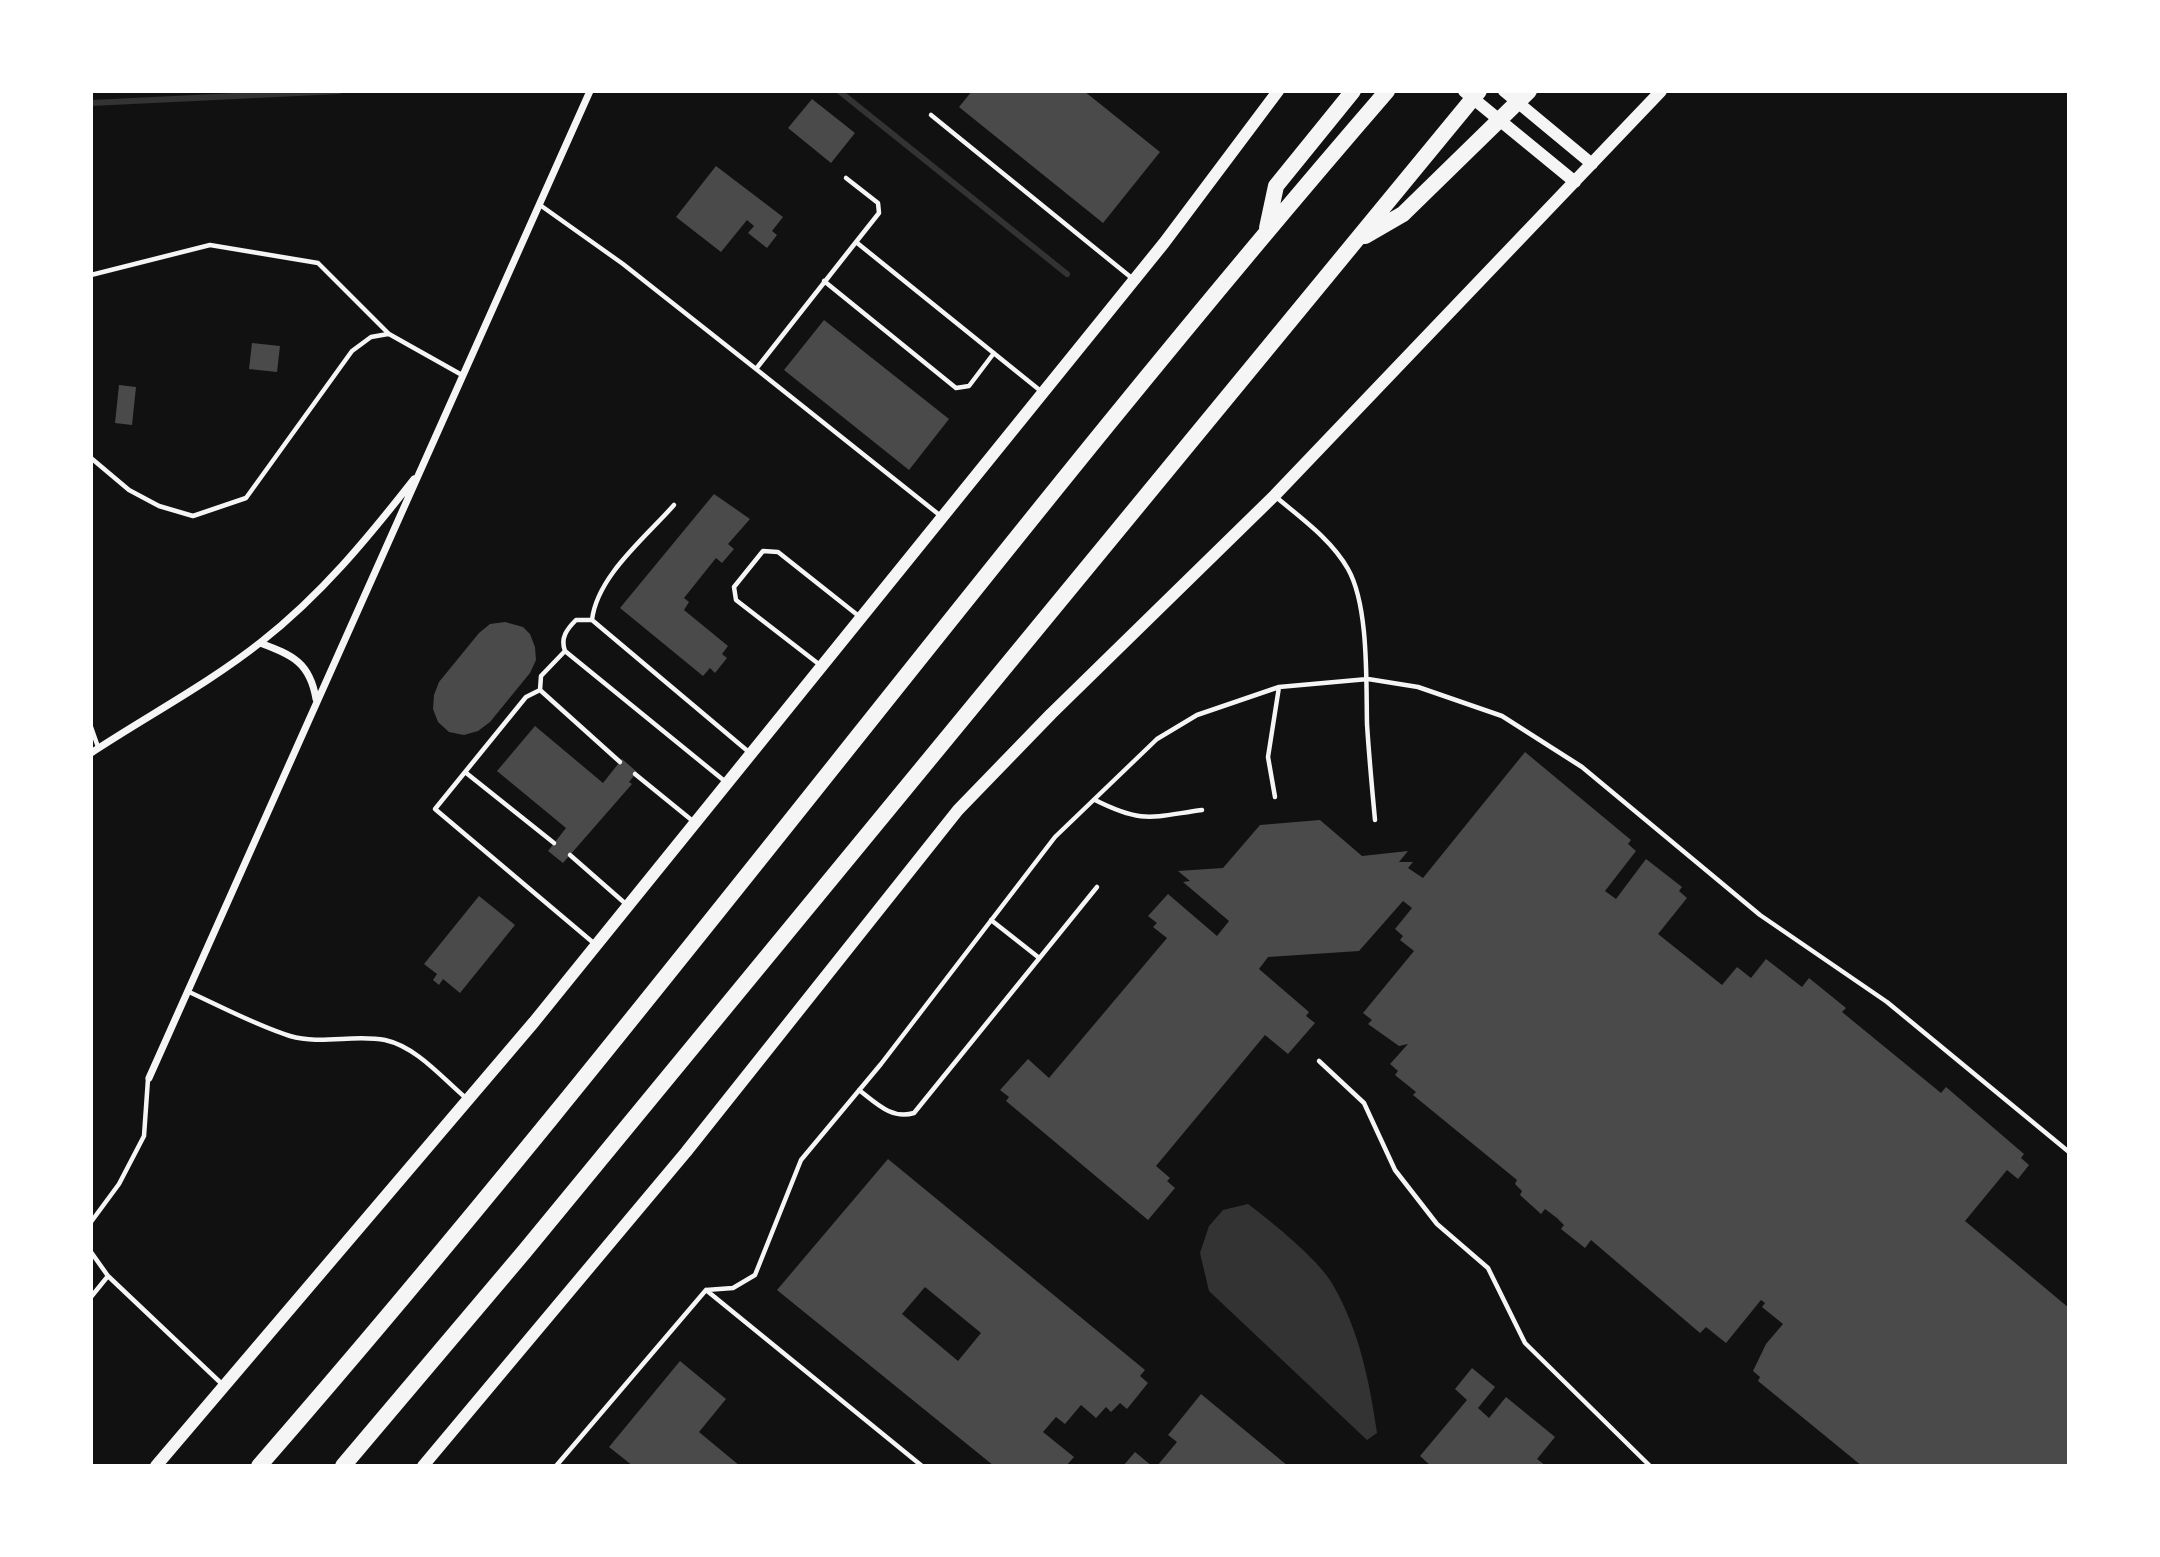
<!DOCTYPE html>
<html>
<head>
<meta charset="utf-8">
<style>
	body { margin:0 }
	#map { position:relative; width:2160px; height:1557px; overflow:hidden; background:#111; font-family:Arial,sans-serif }
	canvas { display:block }
	.frame { position:absolute; inset:0; border:93px solid #fff; pointer-events:none }
</style>
</head>
<body>
<div id="map">
<canvas width="2160" height="1557"></canvas>
<div class="frame"></div>
</div>
<script>
const context = document.querySelector('canvas').getContext('2d');
context.lineJoin = 'round';
function fill(path, color) { context.fillStyle = color; context.fill(path, 'evenodd'); }
function strokePath(path, color, width, dash) { context.strokeStyle = color; context.lineWidth = width; context.lineCap = dash ? 'butt' : 'round'; context.setLineDash(dash || []); context.stroke(path); }
fill(new Path2D(`
	M1248,1204c25,19 70,55 85,81 27,47 36,96 44,148l-10,7 -158,-149 -9,-38 9,-27 14,-16z`), '#333');
strokePath(new Path2D(`
	M839,91l228,183
	M91,103l248,-12`), '#333', 6);
fill(new Path2D(`
	M972,91h112l76,61 -57,71 -144,-116z
	M812,99l43,34 -24,30 -43,-35z
	M716,166l67,51 -11,14 5,4 -10,13 -19,-15 6,-7 -7,-6 -26,32 -45,-35z
	M824,320l125,99 -40,51 -125,-100z
	M252,343l28,3 -3,26 -28,-3z
	M119,385l17,2 -4,38 -17,-2z
	M714,494l36,25 -22,25 6,5 -12,14 -6,-5 -32,40 5,4 -5,8 44,36 -6,8 5,4 -12,15 -5,-5 -7,8 -83,-68z
	M505,622l18,5 7,7 5,13 1,13 -6,13 -40,49 -12,9 -14,4 -15,-3 -11,-10 -5,-13 1,-14 5,-13 40,-49 11,-9z
	M535,726l68,57 19,-24 15,13 -8,10 3,2 -69,79 -15,-12 18,-23 -69,-57z
	M1525,752l106,88 -3,4 8,7 -31,40 11,8 30,-40 36,28 -3,4 8,7 -29,36 64,51 15,-18 14,11 15,-19 36,28 7,-9 37,30 -4,4 99,81 5,-6 78,67 -3,4 8,7 -11,14 -11,-9 -42,51 104,87v158h-207l-104,-85 2,-4 -7,-6 13,-27 17,-20 -21,-17 3,-4 -4,-3 -35,43 -20,-16 -6,6 -109,-93 -6,8 -24,-19 3,-4 -7,-7 -12,-9 -4,5 -21,-19 2,-4 -7,-7 2,-4 -104,-85 3,-3 -21,-17 3,-4 -8,-7 18,-20 -9,2 -31,-22 4,-4 -9,-7 51,-62 -14,-11 3,-4 -8,-7 17,-21 -9,-7 -44,50 -91,6 -9,12 50,43 -3,4 9,7 -27,31 -23,-19 -109,131 14,12 -3,3 8,7 -27,32 -142,-119 3,-4 -9,-7 28,-31 21,19 118,-140 -14,-11 4,-4 -9,-7 20,-22 49,42 12,-15 -46,-39 7,-1 -12,-10 45,-3 37,-43 60,-5 42,36 46,-5 -9,11h14l-5,6 15,10z
	M479,896l36,29 -55,68 -17,-14 -4,6 -6,-5 4,-6 -13,-10z
	M888,1159l257,211 -5,6 8,7 -21,26 -7,-6 -9,9 -5,-5 -10,11 -15,-13 -16,19 -9,-7 -13,15 31,25 -8,9h-72l-217,-176zM925,1287l56,46 -23,28 -56,-47z
	M680,1361l46,38 -27,33 41,34h-107l-24,-19z
	M1472,1368l23,19 -17,21 11,10 17,-21 49,40 -18,22 9,7h-115l-11,-10 47,-56 -12,-11z
	M1201,1394l87,72h-131l20,-24 -9,-7z
	M1135,1452l17,14h-29z`), '#4a4a4a');
strokePath(new Path2D(`
	M931,115l202,164
	M846,178l32,25 1,10 -23,29
	M540,205l83,59 133,105
	M91,275l119,-30 108,18 71,71 73,41
	M824,281l132,107 13,-2 25,-33
	M91,458l38,32 30,16 34,10 53,-18 106,-147 19,-14 17,-3
	M1276,497c25,21 56,43 72,72 21,37 18,113 19,155 2,32 5,64 8,96
	M942,517l-186,-148 100,-127 186,150
	M592,620c5,-44 54,-83 82,-115
	M565,651c-5,-13 2,-22 11,-31h16l158,133
	M820,665l-84,-65 -2,-13 29,-36 15,1 82,65
	M540,690l-14,7 -91,112 161,136
	M91,727l7,20
	M620,762l-80,-72 1,-14 24,-25 162,132
	M465,772l89,71
	M635,774l59,48
	M1275,797l-7,-40 11,-70
	M1095,800c48,24 56,17 107,10
	M570,855l57,50
	M991,920l47,37
	M187,991c33,15 68,34 103,45 31,9 64,-2 95,4 32,7 58,39 82,59
	M1319,1061l45,42 31,67 42,54 51,44 37,75 125,123
	M859,1090c17,13 33,30 55,23l183,-226
	M91,1222l28,-38 25,-48 4,-57
	M91,1252l17,24
	M706,1290l216,176
	M91,1297l17,-21 115,109
	M556,1466l150,-176 27,-2 22,-13 46,-115 80,-96 174,-227 102,-98 40,-24 82,-28 89,-8 50,8 84,29 80,51 178,148 127,87 182,150`), '#f5f5f5', 4.5);
strokePath(new Path2D(`
	M260,643c33,12 50,20 56,56
	M91,753c56,-37 117,-69 170,-111 60,-47 106,-103 153,-163
	M149,1078l441,-987`), '#f5f5f5', 7);
strokePath(new Path2D(`
	M1464,91l111,91
	M1504,91l88,73
	M156,1466l378,-444 630,-779 114,-152
	M423,1466l263,-314 272,-342 93,-96 224,-219 386,-404`), '#f5f5f5', 12);
strokePath(new Path2D(`
	M1267,228l9,-42 77,-95
	M1365,236l38,-22 126,-123
	M259,1466c390,-447 740,-927 1128,-1375
	M343,1466l181,-214 955,-1161`), '#f5f5f5', 16);
</script>
</body>
</html>
